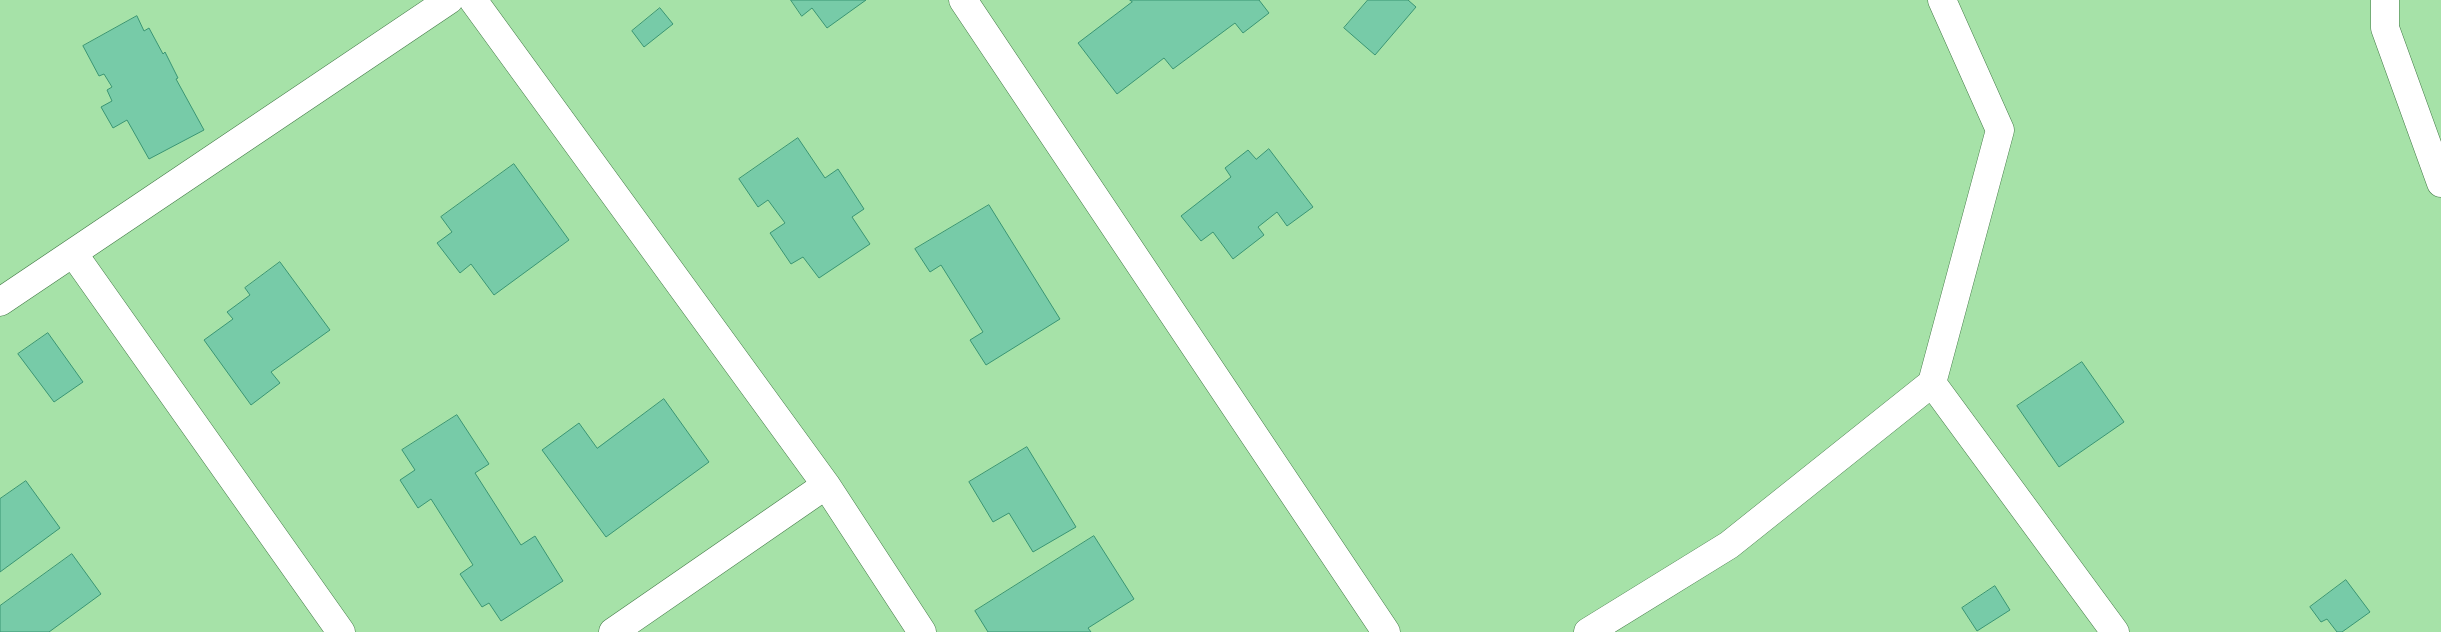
<!DOCTYPE html>
<html>
<head>
<meta charset="utf-8">
<style>
	body { margin:0 }
	canvas { display:block; background:#a6e2a8 }
</style>
</head>
<body>
<canvas width="2441" height="632"></canvas>
<script>
const context = document.querySelector('canvas').getContext('2d');
context.lineJoin = 'round';
function fill(path, color) { context.fillStyle = color; context.fill(path, 'evenodd'); }
function strokePath(path, color, width, dash) { context.strokeStyle = color; context.lineWidth = width; context.lineCap = dash ? 'butt' : 'round'; context.setLineDash(dash || []); context.stroke(path); }
const building = new Path2D(`
	M791,0h75l-39,28 -15,-20 -10,8z
	M1130,0h129l10,13 -26,20 -8,-10 -62,46 -9,-11 -47,36 -39,-51 54,-41z
	M1368,0h40l8,7 -41,48 -31,-27z
	M660,8l13,16 -29,23 -12,-16z
	M137,16l7,15 5,-3 14,26 2,-2 13,26 -2,1 28,51 -55,29 -22,-39 -14,8 -12,-21 11,-6 -5,-11 5,-3 -8,-13 -5,2 -16,-30z
	M798,138l27,40 13,-9 26,40 -12,8 18,27 -51,34 -16,-21 -12,7 -21,-31 15,-10 -17,-23 -10,7 -19,-28z
	M1269,149l44,58 -26,19 -10,-14 -19,15 6,8 -31,24 -20,-27 -12,9 -20,-25 50,-39 -6,-9 23,-18 8,9z
	M514,164l55,76 -75,55 -23,-31 -11,9 -23,-30 15,-11 -11,-15z
	M989,205l71,114 -74,46 -16,-25 13,-8 -42,-67 -11,7 -15,-23z
	M280,262l50,68 -59,42 9,11 -29,22 -47,-65 29,-21 -6,-7 23,-17 -5,-7z
	M48,333l35,49 -29,20 -36,-48z
	M2082,362l42,60 -65,45 -42,-61z
	M664,399l45,63 -103,75 -64,-87 37,-27 18,25z
	M457,415l32,49 -14,9 46,72 14,-9 28,45 -62,40 -12,-18 -7,4 -22,-33 13,-9 -42,-66 -13,9 -18,-28 15,-10 -13,-20z
	M1027,447l49,80 -43,25 -24,-39 -16,9 -24,-40z
	M26,481l34,47 -60,44v-73z
	M1094,536l40,63 -46,29 3,4h-103l-13,-21z
	M72,554l29,40 -52,38h-49v-26z
	M2346,580l24,32 -28,20h-5l-10,-13 -6,3 -11,-15z
	M1995,586l15,24 -33,21 -15,-23z`);
fill(building, '#77cba8');
strokePath(building, '#3a9573', 1);
const street = new Path2D(`
	M473,0l353,485 96,147
	M963,0l423,632
	M2385,0v28l56,155
	M73,253l268,379
	M0,302l449,-302
	M1932,383l183,249
	M613,632l213,-147
	M1588,632l141,-87 203,-162 68,-253 -58,-130`);
strokePath(street, '#437b47', 29);
strokePath(street, '#fff', 28);
</script>
</body>
</html>
